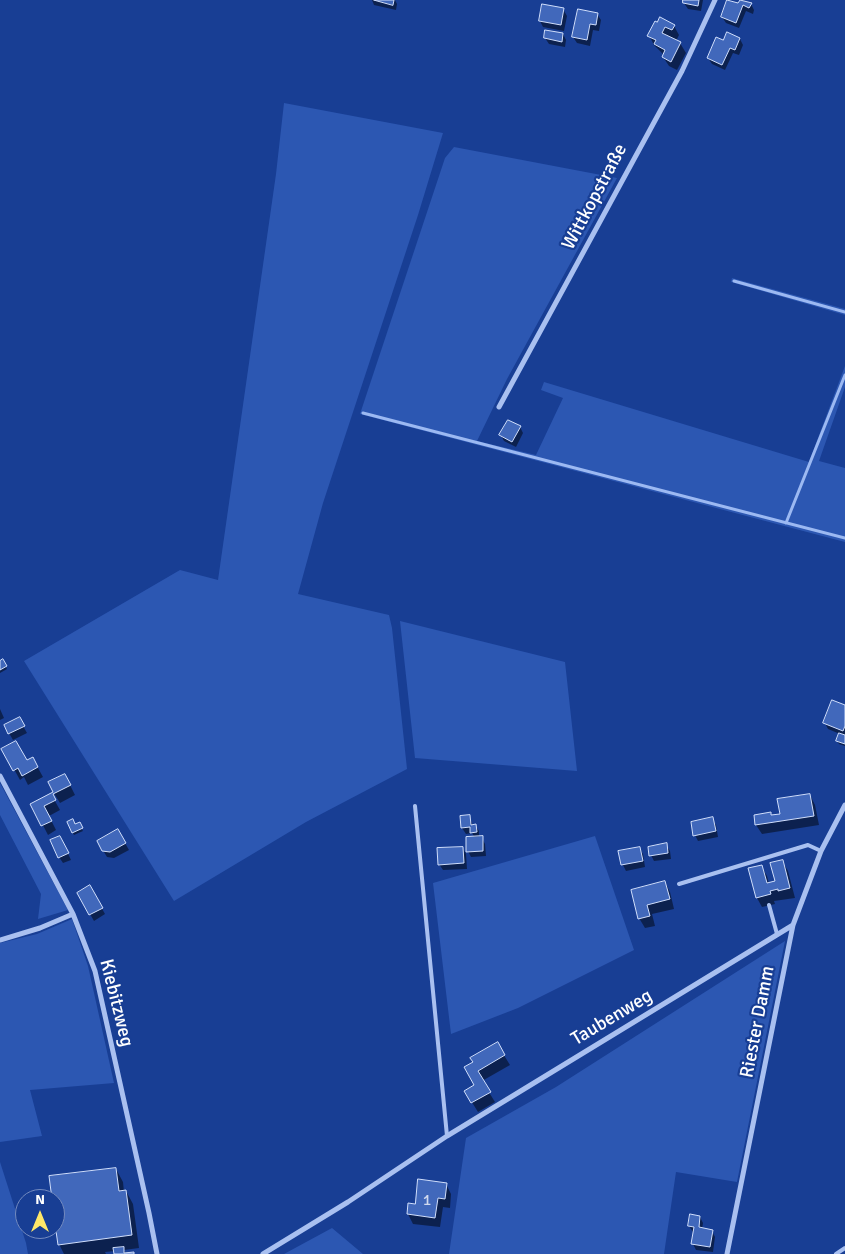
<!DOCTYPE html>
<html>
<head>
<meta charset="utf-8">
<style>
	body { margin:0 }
	#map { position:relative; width:845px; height:1254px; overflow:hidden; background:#183e94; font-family:Signika,sans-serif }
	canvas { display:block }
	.north { position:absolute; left:15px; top:1189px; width:50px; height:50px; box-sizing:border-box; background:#183e94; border:1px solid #748bbf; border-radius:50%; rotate:0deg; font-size:14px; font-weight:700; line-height:20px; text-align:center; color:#fff }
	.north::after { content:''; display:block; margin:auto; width:18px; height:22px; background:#ffe768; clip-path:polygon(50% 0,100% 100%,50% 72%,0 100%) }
</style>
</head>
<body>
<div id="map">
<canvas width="845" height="1254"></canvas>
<div class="north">N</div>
</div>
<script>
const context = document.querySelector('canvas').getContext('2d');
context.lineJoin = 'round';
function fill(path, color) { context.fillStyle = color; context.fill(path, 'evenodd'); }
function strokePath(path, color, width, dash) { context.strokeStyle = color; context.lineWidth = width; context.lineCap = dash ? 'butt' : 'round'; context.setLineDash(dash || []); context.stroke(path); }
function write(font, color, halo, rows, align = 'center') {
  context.font = font + ' Signika,sans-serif'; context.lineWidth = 4.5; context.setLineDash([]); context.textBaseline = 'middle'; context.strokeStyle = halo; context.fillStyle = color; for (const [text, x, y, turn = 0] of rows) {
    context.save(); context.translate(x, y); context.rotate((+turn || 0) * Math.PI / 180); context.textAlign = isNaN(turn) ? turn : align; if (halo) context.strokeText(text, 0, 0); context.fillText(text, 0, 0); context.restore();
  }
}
fill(new Path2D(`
	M284,103l159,30 -25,82 -95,288 -25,91 91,21 3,13 15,141 -101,53 -132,79 -150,-240 156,-91 38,10 58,-406z
	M454,147l163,31 -110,201 -30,62 59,14 27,-57 -22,-8 3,-8 265,80 36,-96v21l-26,74 26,7v74l-485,-128 85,-256z
	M732,278l113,31v6l-114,-33z
	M400,621l165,41 12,109 -162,-13z
	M0,783l68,127 -30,9 3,-25 -41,-79z
	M595,836l39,114 -116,58 -67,26 -18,-151z
	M72,919l16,47 26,117 -84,7 12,46 -42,6v-199l37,-9z
	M785,941l-48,241 -61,-10 -12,82h-215l17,-116 90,-51z
	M0,1162l26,81 2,11h-28z
	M332,1228l31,26h-79z`), '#2c57b2');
fill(new Path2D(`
	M372,0h23l2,4 -1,6 -22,-5z
	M685,0h18l-2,11 -13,-2 -4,-6z
	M741,0l10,4 3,6 -1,4 -7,-3 -7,17 -13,-5 -4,-6 17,-12z
	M563,9l4,7 -3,15 -21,-4 -3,-6z
	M597,14l4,6 -2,11 -6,-1 -3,16 -13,-3 -4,-6z
	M655,22l19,4 5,9 -3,6 4,2 6,10 -9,17 -8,-4 -6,-9 1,-2 -10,-10 -5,-10z
	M563,34l3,6 -1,7 -16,-3 -4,-6z
	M728,34l12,5 3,6 -4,10 -6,-2 -8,17 -13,-6 -4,-6 16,-16z
	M520,427l3,6 -7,14 -12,-6 -3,-6z
	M2,661l5,8 -7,4v-11z
	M845,707v39l-6,-2 -2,-3 3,-7 -12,-5 -3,-6z
	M0,709l4,9 -4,2z
	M19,719l8,14 -14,7 -8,-14z
	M3,749l24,13 6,-3 10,18 -15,8 -4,-8 -4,3z
	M70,785l5,10 -15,8 -6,-10z
	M51,794l9,16 -11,6 7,14 -8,5 -16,-31z
	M810,795l5,10 4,20 -57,9 -6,-9 16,-9 9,-1z
	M469,816l4,10 2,-1 4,6v7h3l3,6 1,12 -15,1 -3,-6 7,-13 -3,-5 -6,1 -4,-6 -1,-11z
	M712,819l4,6 2,12 -20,4 -3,-6z
	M68,823l7,3 4,-2 4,7 -9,4z
	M118,831l11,19 -15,8 -7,-1 -9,-15z
	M63,843l8,17 -8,3 -4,-6z
	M666,845l4,6 1,8 -17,2 -3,-6z
	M463,848l3,6 1,15 -24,1 -4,-6z
	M639,848l4,6 2,13 -19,4 -3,-6 -3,-13z
	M782,861l6,10 7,27 -21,3 1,3 -13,3 -5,-9 4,-32 6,10 2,8 7,-2z
	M665,882l5,10 4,17 -22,5 3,12 -10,2 -6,-10 -7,-28z
	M90,887l15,27 -11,7 -16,-28z
	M497,1044l13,21 -28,16 13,21 -17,10 -13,-21 11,-6 -2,-22z
	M116,1169l7,13 1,10 2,-1 7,13 6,44 -15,2 2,4h8h-19v-3l-10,1 1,2h-42l-5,-10 -4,-30v-15h-2z
	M446,1184l5,10 -1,14 -7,-1 -3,20 -27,-3 -5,-10 8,-8z
	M700,1217l3,6 -1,6 10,2 3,6 -2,15 -17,-2 -3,-6 2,-12h-2l-4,-6z`), '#0007');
strokePath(new Path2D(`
	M734,281l111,31
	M363,413l482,125
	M786,523l59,-148`), '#9cb9f2', 3);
const building = new Path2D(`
	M374,0h20l-1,5z
	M683,0h16l-1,6 -15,-3z
	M727,0l11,3 2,-3 12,3 -3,5 -6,-3 -7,18 -15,-6z
	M542,4l22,4 -3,17 -22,-4z
	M578,9l20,4 -2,12 -6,-1 -3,16 -15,-3z
	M660,17l15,8 -3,5 -7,-3 -3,6 19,9 -10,20 -9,-5 3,-7 -11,-6 2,-4 -9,-4 8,-15 2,1z
	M545,30l18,3 -1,9 -18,-4z
	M727,32l13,6 -5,12 -5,-2 -8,17 -15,-7 9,-21 7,3z
	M508,420l13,6 -9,16 -13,-7z
	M3,659l4,7 -7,4v-9z
	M832,700l13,5v21l-2,5 -20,-8z
	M20,717l5,9 -17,8 -4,-9z
	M839,733l6,2v9l-9,-3z
	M16,741l11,19 6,-3 5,10 -16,9 -4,-8 -5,3 -12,-22z
	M65,774l6,11 -18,9 3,6 -12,6 8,15 -11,5 -11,-22 23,-12 -5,-10z
	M810,794l4,22 -59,9 -1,-10 17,-3v3l9,-1 -3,-15z
	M470,815l1,10 5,-1 1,8 -7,1v-6l-9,1 -1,-12z
	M713,817l3,14 -23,5 -2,-14z
	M73,819l2,5 5,-2 3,6 -11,5 -5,-11z
	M118,829l8,14 -16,9 -8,-1 -5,-10z
	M60,836l9,17 -11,5 -8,-18z
	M483,836v15l-17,1v-15z
	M667,843l1,10 -19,3 -1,-9z
	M463,847l1,16 -26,2 -1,-17z
	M640,847l3,14 -22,4 -3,-14z
	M783,860l7,28 -12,3v-2l-8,2 1,3 -15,4 -8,-30 14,-3 5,18 8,-2 -5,-18z
	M665,881l5,18 -23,6 3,11 -12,3 -7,-29z
	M90,885l13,23 -14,7 -12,-22z
	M498,1042l7,13 -27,16 13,21 -20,11 -7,-12 10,-6 -10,-18 9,-5 -3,-4z
	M116,1168l3,23 7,-1 6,45 -74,10 -3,-21v-25h-3l-3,-23z
	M418,1179l29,4 -2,16 -7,-1 -3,20 -28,-4 1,-11 7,1z
	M690,1214l10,2 -1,11 14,3 -3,17 -19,-3 3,-17 -6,-1z
	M124,1247v6l10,-1v2h-20l-1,-6z`);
fill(building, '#4168bb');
strokePath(building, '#d0defb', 1);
strokePath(new Path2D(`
	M415,806l32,330
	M679,884l129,-39 13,6
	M769,905l8,29
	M836,1254l9,-6`), '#a9c0f0', 4);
strokePath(new Path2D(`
	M499,407l183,-336 33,-71
	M0,776l73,138 22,57 54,242 8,41
	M0,940l40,-12 33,-14
	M263,1254l85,-52 99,-66 346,-211
	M727,1254l66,-329 28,-74 24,-46`), '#a9c0f0', 5);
write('16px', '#d0d9ee', null, [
	["1",427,1201]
]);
write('19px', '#fff', '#183e94', [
	["Wittkopstraße",595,197,-62],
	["Kiebitzweg",116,1003,76],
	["Taubenweg",612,1018,-31],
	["Riester Damm",758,1022,-79]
]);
</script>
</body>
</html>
